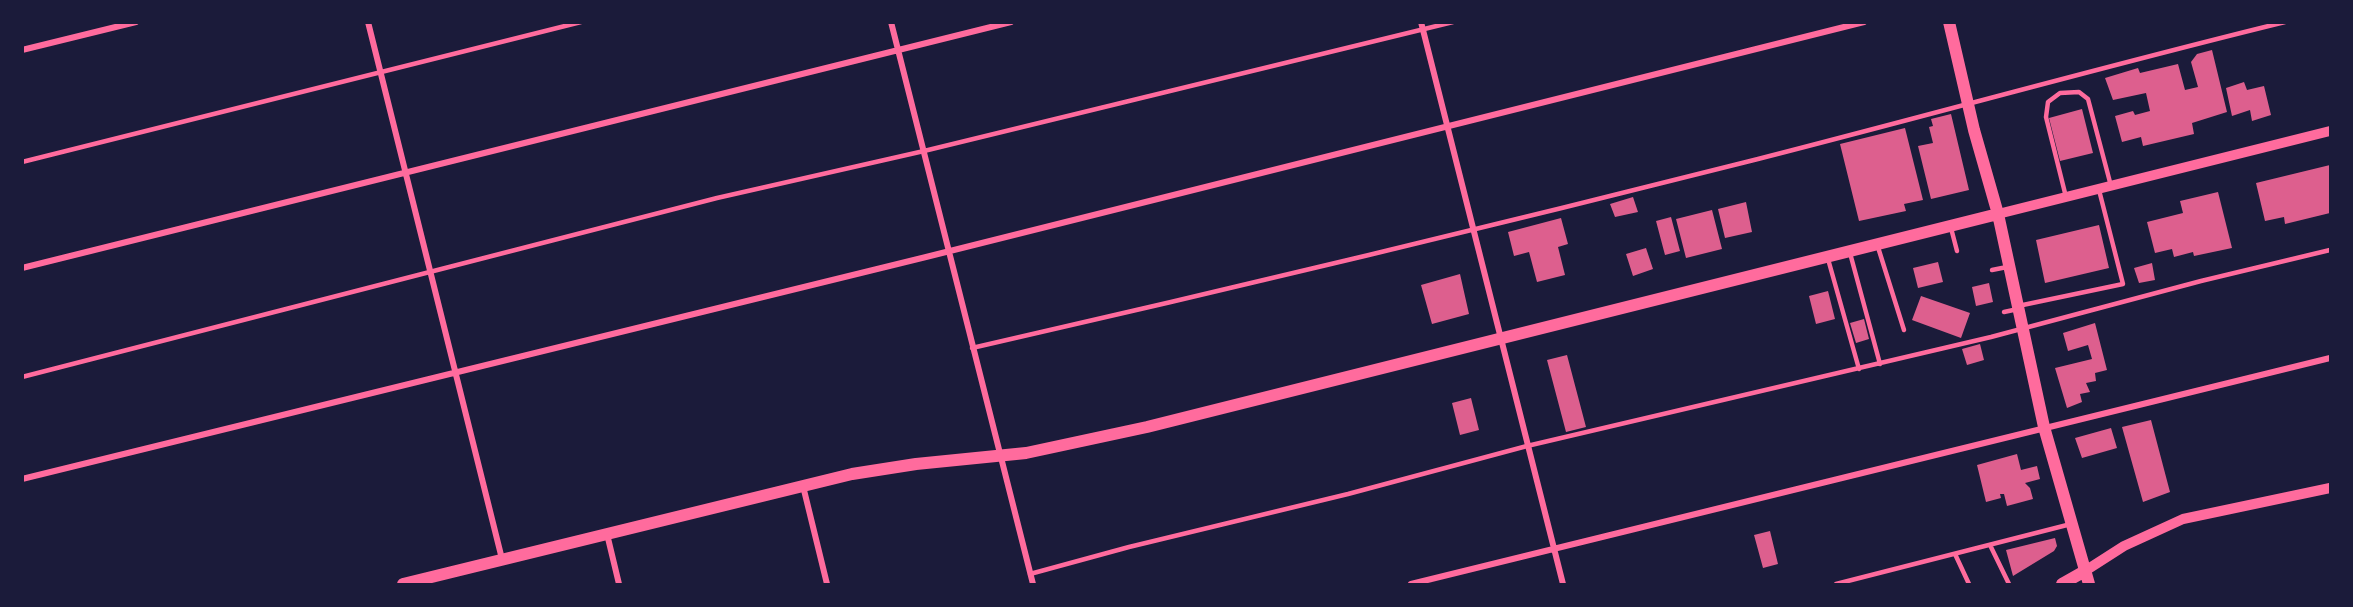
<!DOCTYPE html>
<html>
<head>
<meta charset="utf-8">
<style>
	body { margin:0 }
	#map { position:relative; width:2353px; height:607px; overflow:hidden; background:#1b1b3a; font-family:"Titillium Web",sans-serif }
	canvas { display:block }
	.frame { position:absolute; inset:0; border:24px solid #1b1b3a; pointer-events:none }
</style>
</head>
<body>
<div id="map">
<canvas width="2353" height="607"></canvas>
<div class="frame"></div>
</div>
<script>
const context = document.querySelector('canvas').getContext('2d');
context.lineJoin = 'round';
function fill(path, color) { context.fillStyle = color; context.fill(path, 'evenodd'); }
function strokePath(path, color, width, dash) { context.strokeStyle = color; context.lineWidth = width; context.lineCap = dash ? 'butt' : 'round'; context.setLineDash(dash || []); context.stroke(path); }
fill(new Path2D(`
	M2212,50l15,62 -35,11 2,11 -51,12 -2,-9 -19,5 -7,-26 18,-5 2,4 15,-4 -4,-18 -33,7 -8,-22 33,-10 2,5 38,-9 7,26 13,-3 -7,-25 6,-8z
	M2244,82l3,8 17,-4 7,29 -19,6 -2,-11 -18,6 -6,-28z
	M2082,109l11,44 -33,8 -11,-43z
	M1951,114l18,76 -38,9 -13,-53 15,-3 -4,-16 4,-1 -2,-7z
	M1905,128l18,72 -19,4 2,7 -47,10 -19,-77z
	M2330,165v48l-45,11 -1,-7 -19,4 -9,-38z
	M2218,192l14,56 -38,8 -1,-4 -19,5 -2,-8 -17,4 -8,-31 36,-9 -3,-12z
	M1633,197l5,15 -23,5 -5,-13z
	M1746,202l6,30 -27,6 -7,-29z
	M1712,210l10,39 -36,9 -10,-39z
	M1671,217l9,34 -15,4 -9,-34z
	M1561,218l7,26 -10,3 7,28 -28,7 -8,-30 -15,4 -6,-24z
	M2099,225l10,43 -64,15 -9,-43z
	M1646,248l7,21 -20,7 -7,-22z
	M1938,262l5,20 -25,6 -5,-20z
	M2152,263l3,17 -16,3 -5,-15z
	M1460,274l9,40 -37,10 -11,-39z
	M1989,283l4,19 -17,4 -4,-19z
	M1828,291l7,28 -19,5 -7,-28z
	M1921,296l49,17 -9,25 -49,-18z
	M1864,319l5,20 -13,4 -6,-20z
	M2095,323l12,47 -12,3 1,8 -10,2 4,9 -10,2 2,8 -15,6 -12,-40 37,-9 -4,-14 -20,6 -5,-18z
	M1980,344l4,16 -17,5 -5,-16z
	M1567,355l19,72 -20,5 -19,-72z
	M1471,398l8,32 -19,5 -8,-32z
	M2151,420l19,72 -27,10 -21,-75z
	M2111,428l6,20 -35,10 -7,-20z
	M2017,454l4,16 16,-4 3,13 -15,4 5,5 3,11 -26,7 -3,-12h-4l1,4 -15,4 -9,-37z
	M1770,531l8,33 -15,4 -9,-33z
	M2055,538l2,8 -3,5 -41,25 -7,-26z`), '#dd5f8e');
strokePath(new Path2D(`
	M22,162l559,-140
	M2066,197l-20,-80 2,-15 12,-9 19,-1 9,7 23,87
	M1951,228l6,23
	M1877,244l27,86
	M1850,253l30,111
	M1828,259l31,110
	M1992,270l15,-3
	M2018,306l105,-22 -24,-94
	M2004,312l14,-3
	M972,348c263,-60 525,-123 786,-189 176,-45 351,-94 527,-137
	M22,377l695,-179 207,-47 529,-129
	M1990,545l19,39
	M1955,554l14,30
	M1030,574l99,-27 219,-53 179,-48 464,-109 210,-56 129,-31
	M1836,584l235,-60`), '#ff6b9d', 4.5);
strokePath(new Path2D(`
	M368,22l134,537
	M891,22l142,562
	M1421,22l142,562
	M22,50l114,-28
	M22,268l989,-246
	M22,479l904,-222 938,-235
	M803,486l24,98
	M607,534l12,50
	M1411,584l919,-226`), '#ff6b9d', 6);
strokePath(new Path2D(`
	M1998,214l332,-83
	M2085,571l39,-25 59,-27 147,-31`), '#ff6b9d', 10);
strokePath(new Path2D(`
	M1949,22l25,108 24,84 46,213 45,157
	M403,584l449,-110 64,-10 110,-11 121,-26 851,-213
	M2062,584l23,-13`), '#ff6b9d', 12);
</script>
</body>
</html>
